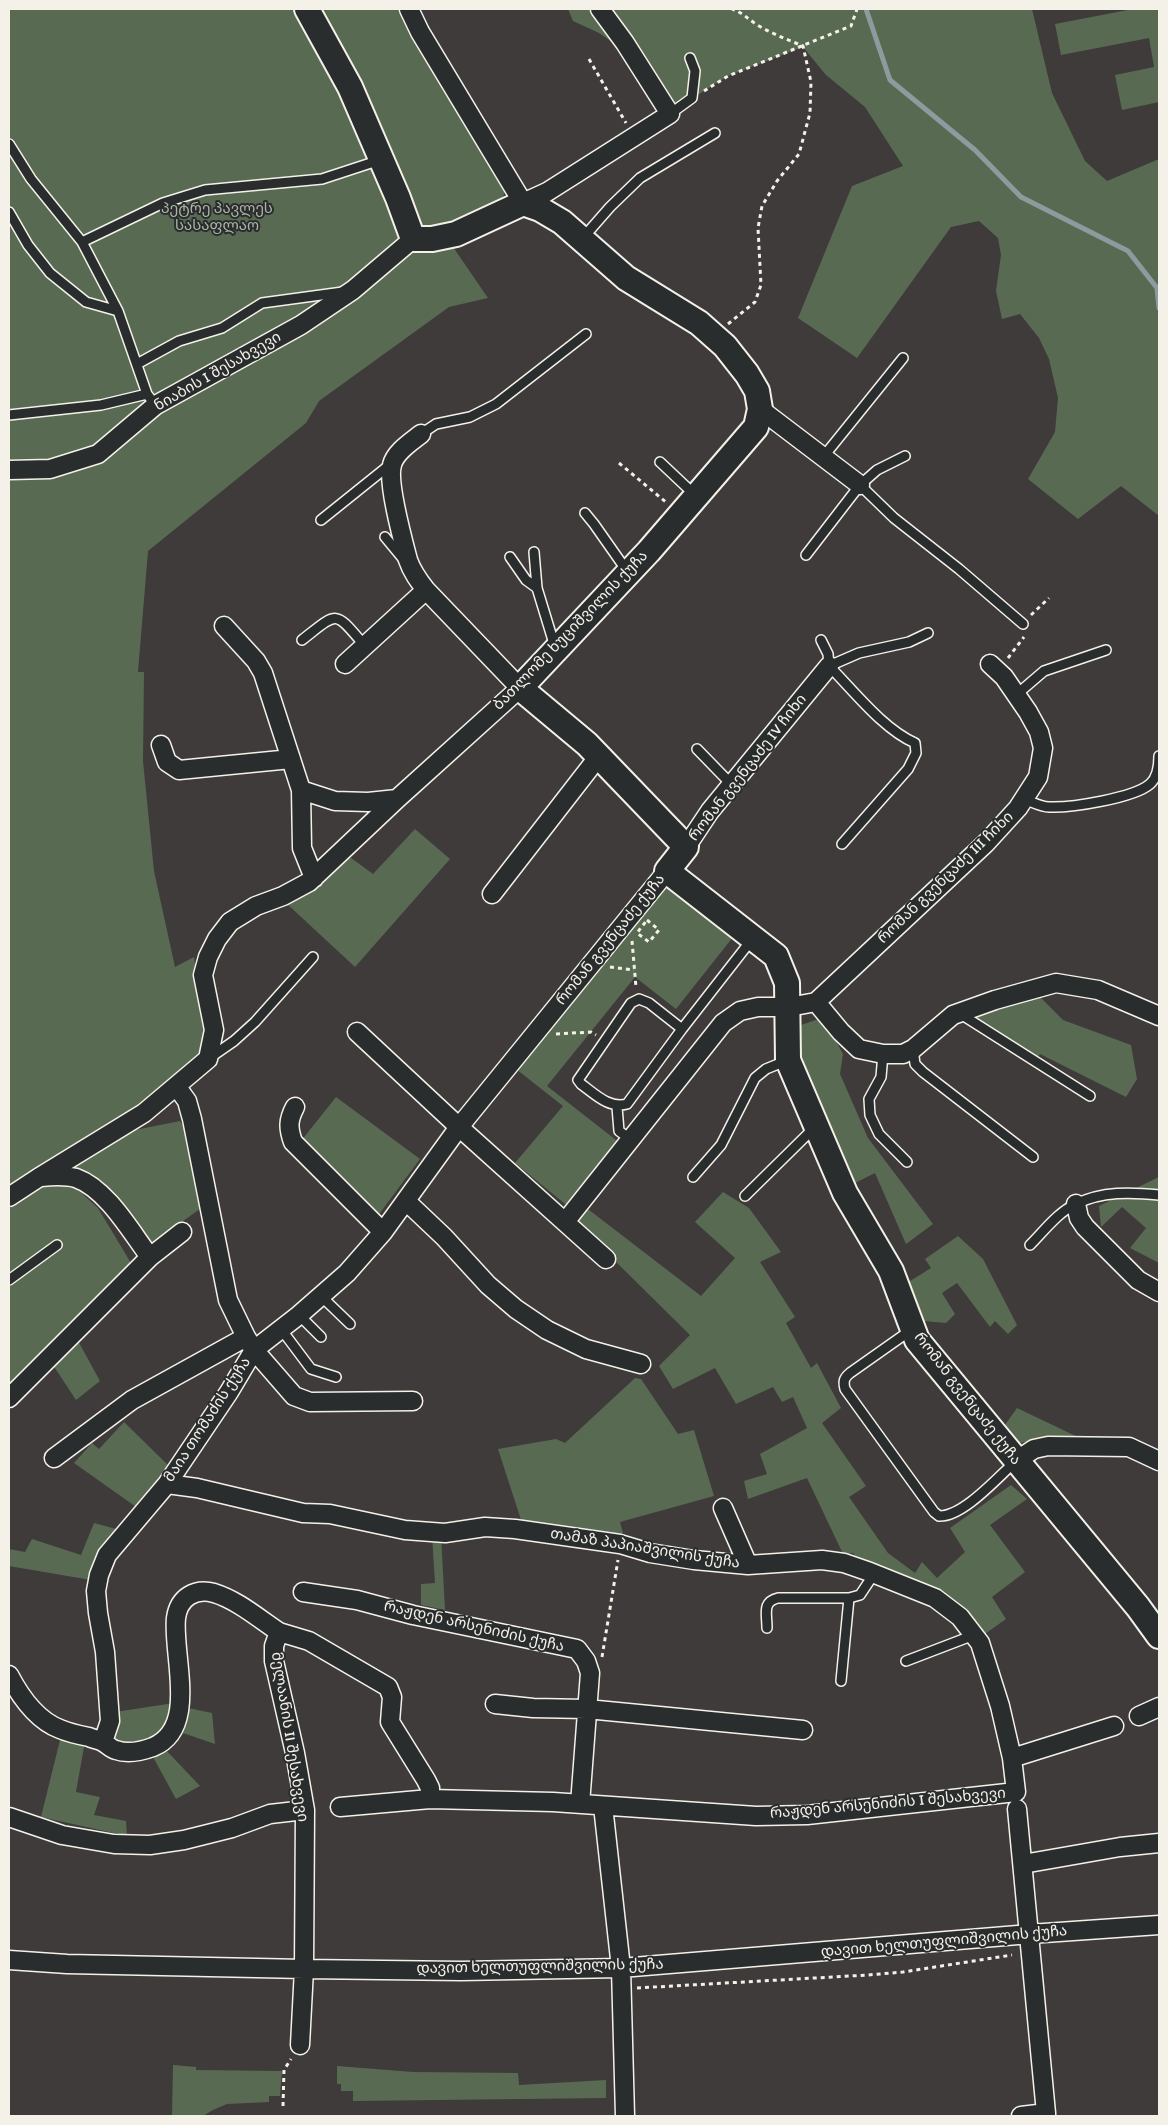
<!DOCTYPE html>
<html>
<head>
<meta charset="utf-8">
<style>
	body { margin:0 }
	#map { position:relative; width:1168px; height:2125px; overflow:hidden; background:#3e3b3a; font-family:Itim,sans-serif }
	canvas { display:block }
	.frame { position:absolute; inset:0; border:10px solid #f4f1e8; pointer-events:none }
</style>
</head>
<body>
<div id="map">
<canvas width="1168" height="2125"></canvas>
<div class="frame"></div>
</div>
<script>
const context = document.querySelector('canvas').getContext('2d');
context.lineJoin = 'round';
function fill(path, color) { context.fillStyle = color; context.fill(path, 'evenodd'); }
function strokePath(path, color, width, dash) { context.strokeStyle = color; context.lineWidth = width; context.lineCap = dash ? 'butt' : 'round'; context.setLineDash(dash || []); context.stroke(path); }
function write(font, color, halo, rows, align = 'center') {
  context.font = font + ' Itim,"Noto Sans Georgian",sans-serif'; context.lineWidth = 4; context.setLineDash([]); context.textBaseline = 'middle'; context.strokeStyle = halo; context.fillStyle = color; for (const [text, x, y, turn = 0] of rows) {
    context.save(); context.translate(x, y); context.rotate((+turn || 0) * Math.PI / 180); context.textAlign = isNaN(turn) ? turn : align; if (halo) context.strokeText(text, 0, 0); context.fillText(text, 0, 0); context.restore();
  }
}
fill(new Path2D(`
	M9,9h389l14,28 93,155 -6,13 -48,39 37,54 -39,9 -130,94 -13,22 -158,128 -10,121h6l-1,89 11,110 21,96 19,-10 6,49 8,31 -9,22 -58,48 -132,84z
	M568,9h464l20,84 33,68 22,20 52,-22v357l-38,-30 -43,33 -50,-40 27,-47 3,-34 -9,-39 -10,-21 -19,-24 -18,5 -6,-28 5,-36 -3,-17 -19,-17 -28,6 -94,131 -59,-40 54,-132 51,-20 -38,-59 -39,-32 -23,-28 -75,29 -53,33 -53,-60 -23,-16 -26,-12z
	M1133,9h26v93l-37,8 -7,-35 39,-8 -5,-29 -88,17 -6,-31z
	M415,829l35,30 -95,108 -70,-65 35,-18 27,-29 26,19z
	M669,885l68,47 -61,77 -41,-32 -88,109 74,58 -51,64 -55,-45 48,-57 -47,-37 147,-182z
	M1035,992l28,28 68,25 6,34 -11,18 -86,-43 -3,4 -71,-43z
	M819,1019l12,13 12,22 -3,20 28,64 65,86 -27,20 -31,-71 -26,13 -32,-67 -23,-82 4,-11z
	M336,1097l84,62 -43,58 -76,-76z
	M180,1121l6,8 18,77 -53,38 -38,-49 -23,-20 -20,-7 55,-36z
	M1159,1177v86l-29,-15 16,-20 -24,-21 -21,20 -2,-21z
	M68,1181l30,27 33,55 -122,121v-175l35,-24z
	M723,1192l26,16 32,44 -21,10 35,55 -9,6 25,45 6,-5 24,45 -19,15 44,63 -17,11 39,56 27,20 7,-11 15,16 28,-26 -15,-24 61,-43 16,14 -37,26 35,47 -33,25 14,22 -24,17 -9,-16 -111,-54 -9,-13 -10,1 -36,-76 -59,21 -4,-18 23,-7 -7,-20 47,-26 -14,-31 -11,5 -9,-15 -37,17 -21,-36 -42,21 -14,-23 31,-31 -77,-76 1,-5 -39,-35 9,-13 117,90 34,-38 -40,-36z
	M958,1236l25,23 34,66 -9,9 -13,-13 -5,6 -33,-44 -15,10 13,21 -9,9 -33,-3 -11,-34 29,-18 -6,-9z
	M77,1339l23,42 -24,19 -23,-35z
	M635,1378l6,1 37,55 16,-4 20,66 -94,26 3,11 -23,6 -77,-13 -25,-77 58,-10 9,4z
	M1017,1408l65,31 -68,4 -17,-7z
	M124,1422l48,47 -33,40 -65,-46 18,-20 7,6z
	M94,1523l26,7 -29,50 -82,-14v-17l16,3 7,-13 49,16z
	M441,1534l4,76 -24,-5v-21l14,-1 -3,-48z
	M174,1703l-10,31c-15,7 -35,15 -50,6l-2,-10 3,-18z
	M188,1708l24,5 3,31 -35,-12 7,-15z
	M60,1740h14l10,7 -8,45 24,5 -6,18 32,6 1,15 -86,-19z
	M165,1749l35,37 -24,13 -23,-42z
	M173,2065l23,2v3l86,1 -2,25h-11v6l-42,2 -14,6 -10,6h-31z
	M337,2066l76,6 105,1 1,12 87,-5v18l-253,3v-10h-12v-7h-4z`), '#596a53');
strokePath(new Path2D(`
	M866,9l24,71 85,70 46,47 107,54 29,37 2,20`), '#8c9b9d', 5);
const lane = new Path2D(`
	M670,114l22,-16 3,-27 -5,-13
	M9,144l22,35 51,63 36,69 29,83
	M9,212l19,33 22,28 36,29 32,9
	M582,239l28,-32 30,-29 75,-45
	M82,242l81,-39 42,-13 117,-11 58,-19
	M137,364l42,-23 43,-13 40,-25 81,-11
	M9,415l92,-10 46,-11 3,4
	M421,434l15,-10 34,-7 26,-13 90,-70
	M824,456l79,-98
	M660,462l36,34
	M860,485l34,33 65,51 64,55
	M585,513l9,11 33,47
	M321,520l71,-57
	M385,537l19,23
	M534,552l3,36 18,59
	M806,555l54,-70 17,-15 28,-14
	M510,557l16,23 11,8
	M302,640c37,-29 32,-30 63,6
	M821,640l7,14 1,12c25,25 54,63 86,77l1,10 -8,16 -66,75
	M829,666l30,-13 50,-11 19,-9
	M1016,695l28,-24 62,-21
	M697,749l35,36
	M1024,799c8,3 17,8 25,8 22,1 85,-9 101,-23 8,-7 9,-18 9,-28
	M959,1013l131,83
	M682,1029l-33,-26 -10,-4 -8,4 -53,77 3,4c14,10 28,25 46,20l55,-75 71,-91
	M913,1049l2,15 8,8 110,85
	M883,1054l-2,23 -12,22 1,16 9,19 28,28
	M208,1059l26,-18 21,-19 58,-65
	M617,1107l2,24 11,8
	M693,1177l28,-32 34,-67 11,-9 22,-9
	M745,1196l70,-69
	M1030,1245c14,-14 28,-33 46,-41 26,-13 55,-12 83,-9
	M9,1280l48,-35
	M321,1296l29,28
	M299,1315l22,22
	M281,1329l30,40 25,8
	M911,1330l-61,43c-6,5 -7,8 -5,16l89,123 5,4c24,1 59,-39 77,-55
	M767,1628c0,-15 -5,-26 11,-30h71l11,-3 14,-21
	M906,1661l68,-26
	M841,1681l8,-83`);
const street = new Path2D(`
	M409,9l11,23 103,171 24,-11 123,-78 -45,-71 -25,-34
	M760,409l100,76
	M9,470l41,-1 48,-15 58,-49 145,-80 52,-35 60,-51
	M224,626l32,35 7,12 38,117 1,58 12,30
	M345,664l81,-74
	M161,745l6,17 12,8 112,-11
	M301,790l34,11 33,1 29,-3
	M686,847l24,-36 119,-145
	M492,894l107,-138
	M816,1002l25,30 18,17 24,5h20l10,-5 40,-34 42,-15 61,-17 42,7 61,26
	M357,1032l102,95 147,132
	M295,1107c-7,13 -7,21 -2,35l90,90
	M41,1177c11,-1 24,-2 35,1 31,11 55,54 74,79
	M9,1197l29,-19 106,-65 64,-54 6,-29 -11,-55 5,-18 9,-18 13,-17 26,-16 27,-10 26,-14 88,-83 123,-111 -94,-98c-7,-9 -14,-18 -18,-30 -5,-19 -21,-78 -16,-95 3,-13 19,-23 29,-31
	M406,1201l38,36 44,48 28,24 31,21 39,19 55,15
	M1076,1204l3,14 6,9 53,53 21,12
	M565,1222l158,-199 17,-12 18,-4h31l27,-5 170,-159 32,-35 20,-31 5,-29 -4,-16 -11,-20 -24,-35 -14,-13
	M9,1398l141,-141 32,-25
	M413,1401l-103,1 -16,-6 -40,-46 45,-35 48,-42 36,-41 76,-105 208,-256
	M54,1458l78,-58 114,-63
	M1016,1461l18,-12 14,-3 81,1 30,14
	M167,1484l30,4 106,25 27,1 75,16 40,3 40,-6 30,2 105,15 30,9 44,7 54,5 74,-5 22,3 26,9 65,26 25,19 20,26 20,63 12,52 4,34 -209,23 -51,1 -203,-14 -123,-3 -90,8
	M723,1508l25,57
	M303,1592l54,8 56,15 164,34 9,12 4,12 -10,131
	M279,1632l30,9 79,46 4,10 -2,25 36,58 4,8v11
	M9,1675c11,21 27,45 51,54 9,4 19,6 29,8 4,2 10,3 14,5 4,2 8,7 13,8 11,4 26,1 37,-3 46,-19 19,-92 23,-129 3,-21 19,-30 38,-25 23,7 44,25 65,39l-5,14v15l21,92 10,57 -1,159 -4,76
	M495,1704l38,4 54,1 216,21
	M1139,1716l20,-9
	M103,1742l7,-21 -5,-69 -7,-39 -2,-22 3,-16 8,-20 60,-71 62,-92 25,-42 -8,-13 -18,-37 -36,-181 -5,-18 -10,-14
	M1012,1758l102,-32
	M603,1806l18,162 4,148
	M1017,1809l29,304
	M9,1817l53,18 52,9 36,1 34,-5 48,-12 38,-14 35,-4
	M1023,1864l97,-17 39,-4
	M9,1960l58,4 237,5 157,2 160,-3 409,-34 129,-9
	M1021,2116l25,-3v3`);
const secondary = new Path2D(`
	M307,9l43,78 48,111 15,41h19l24,-5 67,-31 17,6 22,13 64,56 73,45 26,23 22,28 10,17 3,18 -4,18 -107,124 -129,137 67,56 99,103 -19,24 109,85 11,27 1,77 57,133 46,78 26,69 221,267 21,29`);
strokePath(lane, '#f4f1e8', 12);
strokePath(street, '#f4f1e8', 21);
strokePath(secondary, '#f4f1e8', 28);
strokePath(new Path2D(`
	M589,59l37,64
	M704,91l24,-15 123,-50 6,-17
	M728,324l27,-22 6,-17 -3,-57 4,-22 15,-25 22,-27 11,-41 1,-31 -8,-36c-15,-6 -30,-12 -44,-20 -10,-6 -17,-14 -27,-17
	M619,463l48,40
	M1031,615l18,-17
	M1008,658l16,-21
	M647,920l12,10 -10,12 -12,-9z
	M632,941l4,46
	M610,967l24,3
	M556,1034l35,-2 5,3
	M602,1657l16,-97
	M637,1988l231,-13 35,-3 109,-17
	M283,2106l1,-36 7,-11`), '#f4f1e8', 3, [4, 4]);
strokePath(lane, '#2a2d2e', 9);
strokePath(street, '#2a2d2e', 18);
strokePath(secondary, '#2a2d2e', 24);
write('15px', '#aeb4a5', '#2a2d2e', [
	["პეტრე პავლეს",217,209],
	["სასაფლაო",217,226]
]);
write('15px', '#f4f1e8', '#2a2d2e', [
	["ნიაბის I შესახვევი",218,372,-30],
	["ბათლომე ხუციშვილის ქუჩა",571,631,-46],
	["რომან გვენცაძე IV ჩიხი",748,768,-52],
	["რომან გვენცაძე III ჩიხი",946,878,-44],
	["რომან გვენცაძე ქუჩა",611,940,-51],
	["რომან გვენცაძე ქუჩა",967,1399,52],
	["მაია თომაძის ქუჩა",208,1420,-57],
	["თამაზ პაპიაშვილის ქუჩა",645,1549,9],
	["რაჟდენ არსენიძის ქუჩა",474,1627,13],
	["მელაანის II შესახვევი",289,1737,81],
	["რაჟდენ არსენიძის I შესახვევი",888,1804,-5],
	["დავით ხელთუფლიშვილის ქუჩა",944,1942,-5],
	["დავით ხელთუფლიშვილის ქუჩა",540,1967,-1]
]);
</script>
</body>
</html>
